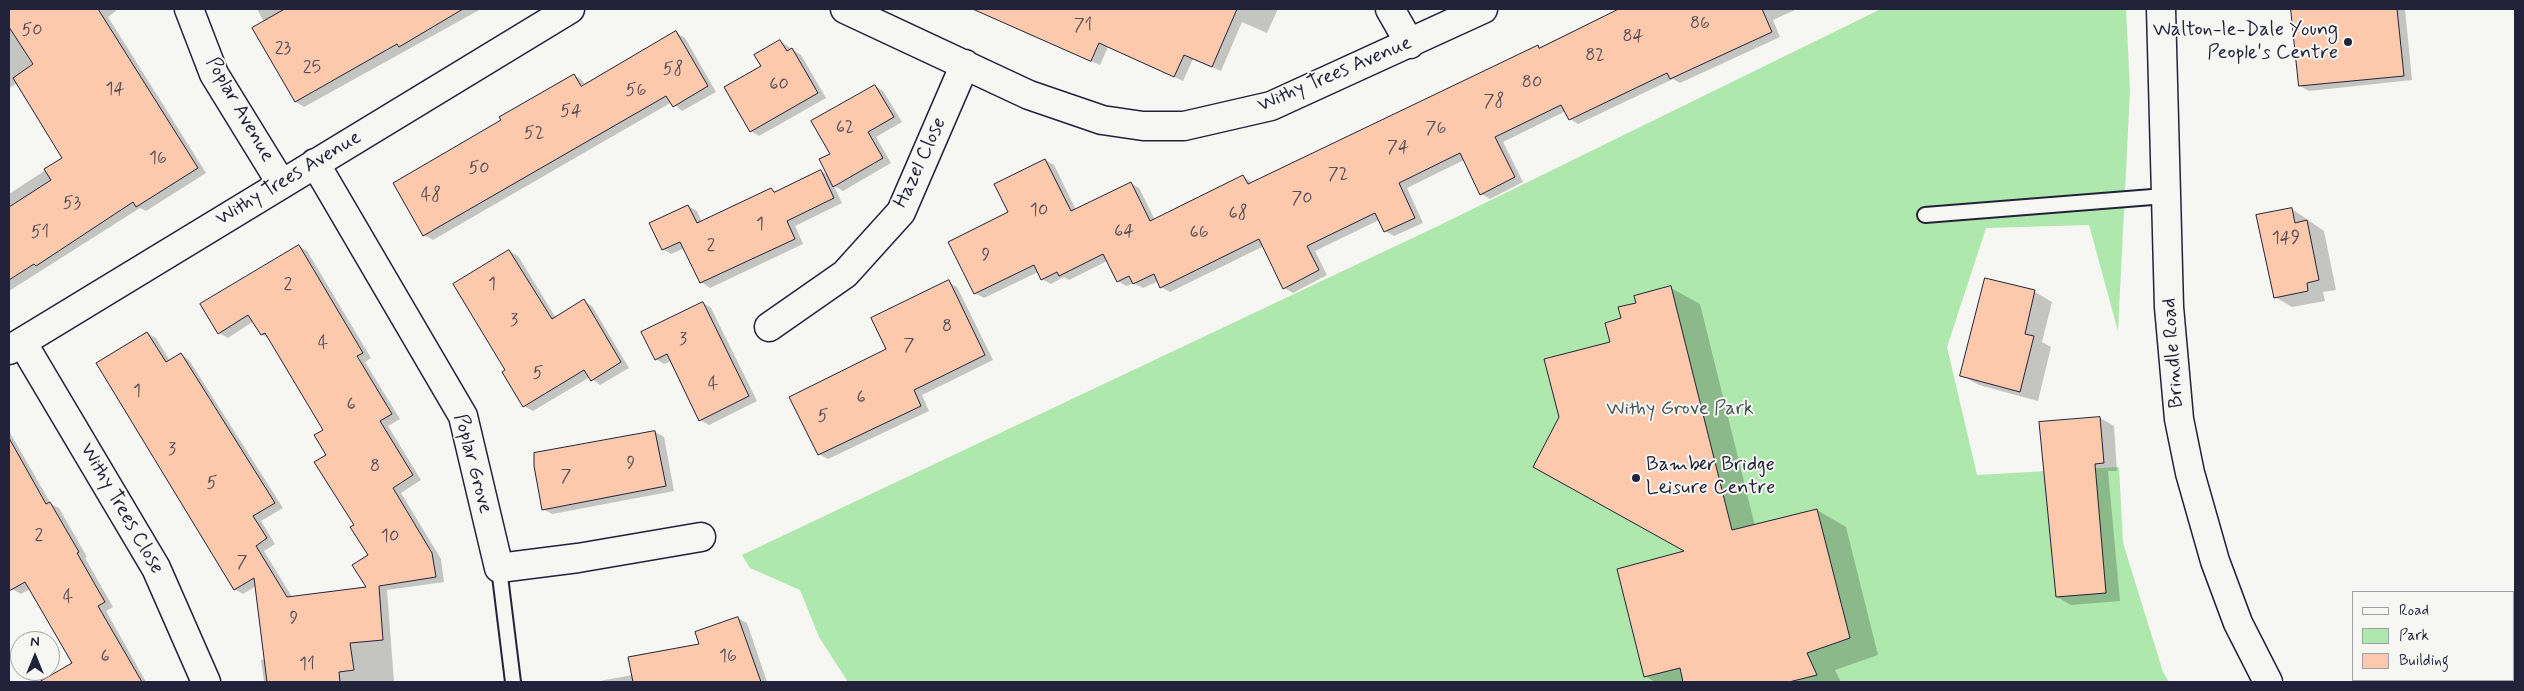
<!DOCTYPE html>
<html>
<head>
<meta charset="utf-8">
<style>
	body { margin:0 }
	#map { position:relative; width:2524px; height:691px; overflow:hidden; background:#f6f6f2; font-family:Mynerve,sans-serif }
	canvas { display:block }
	.frame { position:absolute; inset:0; border:10px solid #22223b; pointer-events:none }
	.legend { position:absolute; left:2352px; top:591px; width:162px; height:90px; box-sizing:border-box; background:#f6f6f2; border:1px solid #a1a1a9; margin:0; padding:6px 9px; list-style:none; font-size:15px; color:#22223b }
	.legend li { display:flex; align-items:center; gap:10px; height:25px }
	.legend b { width:25px; border:1px solid #a1a1a9 }
	.north { position:absolute; left:10px; top:631px; width:50px; height:50px; box-sizing:border-box; background:#f6f6f2; border:1px solid #a1a1a9; border-radius:50%; rotate:0deg; font-size:14px; font-weight:700; line-height:20px; text-align:center; color:#22223b }
	.north::after { content:''; display:block; margin:auto; width:18px; height:22px; background:#22223b; clip-path:polygon(50% 0,100% 100%,50% 72%,0 100%) }
</style>
</head>
<body>
<div id="map">
<canvas width="2524" height="691"></canvas>
<div class="frame"></div>
<ul class="legend">
<li><b style="height:6px;background:#f6f6f2"></b>Road</li>
<li><b style="height:14px;background:#aee8ac"></b>Park</li>
<li><b style="height:14px;background:#fcc9ad"></b>Building</li>
</ul>
<div class="north">N</div>
</div>
<script>
const context = document.querySelector('canvas').getContext('2d');
context.lineJoin = 'round';
function fill(path, color) { context.fillStyle = color; context.fill(path, 'evenodd'); }
function strokePath(path, color, width, dash) { context.strokeStyle = color; context.lineWidth = width; context.lineCap = dash ? 'butt' : 'round'; context.setLineDash(dash || []); context.stroke(path); }
function write(font, color, halo, rows, align = 'center') {
  context.font = font + ' Mynerve,sans-serif'; context.lineWidth = 4; context.setLineDash([]); context.textBaseline = 'middle'; context.strokeStyle = halo; context.fillStyle = color; for (const [text, x, y, turn = 0] of rows) {
    context.save(); context.translate(x, y); context.rotate((+turn || 0) * Math.PI / 180); context.textAlign = isNaN(turn) ? turn : align; if (halo) context.strokeText(text, 0, 0); context.fillText(text, 0, 0); context.restore();
  }
}
fill(new Path2D(`
	M1881,9h245l4,81 -12,241 -29,-106 -103,3 -39,119 30,128 142,-8 4,76 40,129 6,10h-1321l-29,-45 -19,-47 -50,-22 -8,-13 696,-329z`), '#aee8ac');
fill(new Path2D(`
	M9,9h106l1,2 -8,6 98,156 -60,38 -6,-3 -131,83v-97l55,-36 -48,-74 -7,4z
	M257,9h224l-177,98 -8,-5 -32,-80z
	M981,9h297l-11,24 -25,-11 -21,49 -28,-12 -10,22 -75,-34 -8,18 -78,-34 -9,-5 1,-2z
	M1620,9h177l-24,11 7,17 -100,46 -7,-4 -95,45 -8,-5 -4,-8 -63,31 20,40 -33,17 -9,-5 -17,-34 -57,28 16,35 -29,13 -9,-5 -6,-11 -64,31 12,24 -34,18 -9,-5 -20,-42 -94,46 -9,-5 -2,-6 -16,7 -9,-5 -8,3 -8,-5 -11,-20 -38,19 -5,-3 -13,7 -9,-5 -4,-7 -54,26 -9,-5 34,-80 36,-53 9,5 22,45 55,-27 8,5 16,32 88,-43 10,6z
	M2293,9h112l7,71 -103,11 -9,-5z
	M676,33l9,5 31,54 -34,19 -10,-9 -239,138 -9,-5 79,-114 71,-46 8,5 3,5z
	M780,41l21,14 25,43 -67,38 -8,-5 12,-64z
	M875,86l8,5 19,31 -26,15 15,26 -48,28 -9,-5 8,17 -47,23 8,18 -93,44 -9,-6 -16,-34 -14,6 -8,-5 25,-43 9,5 5,11 69,-33 5,3 45,-21 8,5 3,-22z
	M2292,209l32,22 12,59 -13,2 2,9 -33,6 -17,-10z
	M299,246l8,5 64,107 -6,4 35,57 -12,7 33,54 -20,13 40,66 3,23 -57,8 7,92h-130l-3,-22 4,-1 -9,-73 -13,8 -9,-5 -87,-256 9,5 14,23 11,-7 8,6 94,148 -22,13 14,23 -11,7 28,46 76,-9 1,-33 -41,-100 -3,-25 -55,-91 -8,-4 -8,-14 -26,17 -9,-5z
	M509,251l9,5 38,62 28,-17 8,5 37,62 -29,17 -10,-8 -57,34 -9,-5 -20,-34 3,-2z
	M1986,279l49,13 17,10 -10,40 9,5 -13,54 -59,-16 -18,-10z
	M948,282l9,5 36,73 -71,35 7,16 -101,48 -9,-5 69,-105z
	M1671,288l29,16 55,222 62,-16 29,17 32,128 -43,15 6,12h-186l-10,-6 41,-125 -75,-208 11,-24 15,-15z
	M703,303l8,5 46,93 -48,24 -9,-5 -29,-59 -7,3 -8,-5z
	M2100,418l14,8 3,45h-9l12,130 -49,4 -14,-8z
	M9,431l42,73 8,4 28,49 -2,1 28,49 -7,4 40,71h-105l33,-18 -44,-75 -9,5 -9,-5 -3,-6z
	M655,432l9,5 10,54 -122,23 -9,-5 -8,-55z
	M738,618l9,5 20,59h-173l39,-7 68,-30z`), '#0003');
const building = new Path2D(`
	M9,9h89l100,159 -62,39 -3,-5 -97,64 -2,-2 -25,16v-73l42,-27 -7,-11 18,-11 -49,-80 20,-14 -24,-37z
	M285,9h178l-64,38 -2,-3 -102,58 -43,-74z
	M973,9h264l-25,58 -28,-12 -10,22 -75,-34 -8,18z
	M1619,9h143l10,23 -102,47 -3,-6 -98,47 -8,-15 -66,32 20,40 -35,18 -20,-42 -61,30 16,35 -31,14 -9,-19 -68,33 12,24 -36,19 -24,-50 -99,49 -6,-14 -21,10 -4,-8 -12,6 -14,-28 -44,22 -2,-4 -16,8 -7,-15 -60,29 -26,-52 60,-30 -14,-28 51,-25 26,52 60,-29 19,39 93,-46 5,9 290,-139 1,3z
	M2291,9h106l7,67 -105,10z
	M676,31l32,55 -35,21 -7,-11 -243,140 -30,-53 108,-63 -2,-3 75,-43 7,12z
	M780,40l7,11 5,-3 26,45 -68,39 -26,-45 37,-21 -7,-11z
	M875,85l19,32 -26,15 15,26 -50,29 -14,-28 11,-5 -19,-33z
	M821,170l13,28 -47,23 8,18 -95,44 -20,-41 -18,8 -13,-27 39,-18 9,18 74,-35 3,4z
	M2292,208l3,15 12,-3 12,60 -12,3 1,8 -34,7 -18,-83z
	M299,245l64,108 -6,3 35,58 -12,7 33,54 -20,13 39,65 4,24 -57,9 4,54 -33,3 4,27 -15,2 1,10h-73l-13,-104 -20,12 -138,-227 51,-31 19,30 15,-9 94,150 -22,13 14,22 -11,8 31,51 79,-10 -14,-22 16,-10 -18,-28 4,-2 -40,-63 12,-7 -12,-20 9,-5 -58,-97 -4,2 -13,-20 -30,19 -18,-30z
	M509,250l43,69 32,-20 37,63 -30,19 -7,-11 -61,37 -21,-35 3,-2 -52,-86z
	M1985,278l50,12 -10,44 9,2 -14,56 -60,-16z
	M949,280l36,75 -71,35 7,16 -103,49 -29,-58 97,-48 -15,-31z
	M1671,286l61,244 85,-21 33,129 -43,15 10,22 -28,7h-106l-3,-14 -36,9 -27,-108 67,-18 -151,-84 26,-50 -15,-58 66,-17 -5,-19 16,-5 -3,-11 18,-4 -2,-7z
	M703,302l46,94 -50,25 -32,-67 -12,6 -14,-28z
	M2100,417l4,46 -9,1 11,129 -50,4 -17,-175z
	M655,431l11,55 -124,24 -8,-44v-13z
	M9,438l37,66 4,-2 29,50 -2,1 28,49 -7,4 44,76h-103l33,-19 -47,-81 -16,9z
	M738,617l23,65h-128l-5,-25 71,-13 -4,-12z`);
fill(building, '#fcc9ad');
strokePath(building, '#22223b', 1);
const service = new Path2D(`
	M1925,215l240,-19
	M499,568l14,114`);
const minor = new Path2D(`
	M189,9l25,65 67,109
	M845,9l184,86 73,25 41,6h41l87,-20 212,-97
	M1390,9l20,35
	M315,163l148,253 36,152 79,-10 123,-21
	M769,327l76,-53 56,-62 64,-148
	M22,342l134,226 50,114
	M9,350l561,-341`);
const tertiary = new Path2D(`
	M2161,9l8,298 10,112 11,54 25,88 23,62 30,59`);
const motorway = new Path2D(`
	M2514,682l1,-2`);
strokePath(service, '#22223b', 18);
strokePath(minor, '#22223b', 31);
strokePath(tertiary, '#22223b', 31);
strokePath(motorway, '#22223b', 31);
strokePath(service, '#f6f6f2', 14);
strokePath(minor, '#f6f6f2', 28);
strokePath(tertiary, '#f6f6f2', 28);
strokePath(motorway, '#f9e181', 28);
for (const [x, y, r, color] of [
	[2348,42,5,"#22223b"],
	[1636,478,5,"#22223b"]
]) { const dot = new Path2D(); dot.arc(x, y, r, 0, 2 * Math.PI); context.fillStyle = color; context.fill(dot); strokePath(dot, '#f6f6f2', 2); }
write('18px', '#584c58', null, [
	["86",1700,24],
	["71",1083,26],
	["50",32,31],
	["84",1633,37],
	["23",283,49],
	["82",1595,56],
	["25",312,68],
	["58",673,70],
	["80",1532,83],
	["60",779,85],
	["14",115,90],
	["56",636,91],
	["78",1494,102],
	["54",571,112],
	["62",845,128],
	["76",1436,129],
	["52",534,134],
	["74",1398,148],
	["16",158,159],
	["50",479,169],
	["72",1338,175],
	["48",431,196],
	["70",1302,199],
	["53",72,204],
	["10",1039,211],
	["68",1238,214],
	["1",760,225],
	["64",1124,232],
	["51",40,233],
	["66",1199,233],
	["149",2286,239],
	["2",711,246],
	["9",986,256],
	["2",288,285],
	["1",492,285],
	["3",514,321],
	["8",947,327],
	["3",683,340],
	["4",323,344],
	["7",909,346],
	["5",538,374],
	["4",713,385],
	["1",137,392],
	["6",861,398],
	["6",351,405],
	["5",823,417],
	["3",172,450],
	["9",631,464],
	["8",375,467],
	["7",566,477],
	["5",212,484],
	["2",39,536],
	["10",390,537],
	["7",242,563],
	["4",68,598],
	["9",294,619],
	["6",105,657],
	["16",728,657],
	["11",307,665]
]);
write('20px', '#22223b', '#f6f6f2', [
	["Walton-le-Dale Young",2338,31],
	["People's Centre",2338,54],
	["Bamber Bridge",1646,466,"left"],
	["Leisure Centre",1646,489,"left"]
], 'right');
write('20px', '#22223b', '#f6f6f2', [
	["Withy Trees Avenue",1335,75,-23],
	["Poplar Avenue",239,110,60],
	["Hazel Close",921,163,-65],
	["Withy Trees Avenue",289,179,-31],
	["Brindle Road",2174,353,-94],
	["Poplar Grove",472,464,75],
	["Withy Trees Close",121,509,60]
]);
write('20px', '#455457', '#f6f6f2', [
	["Withy Grove Park",1680,410]
]);
</script>
</body>
</html>
